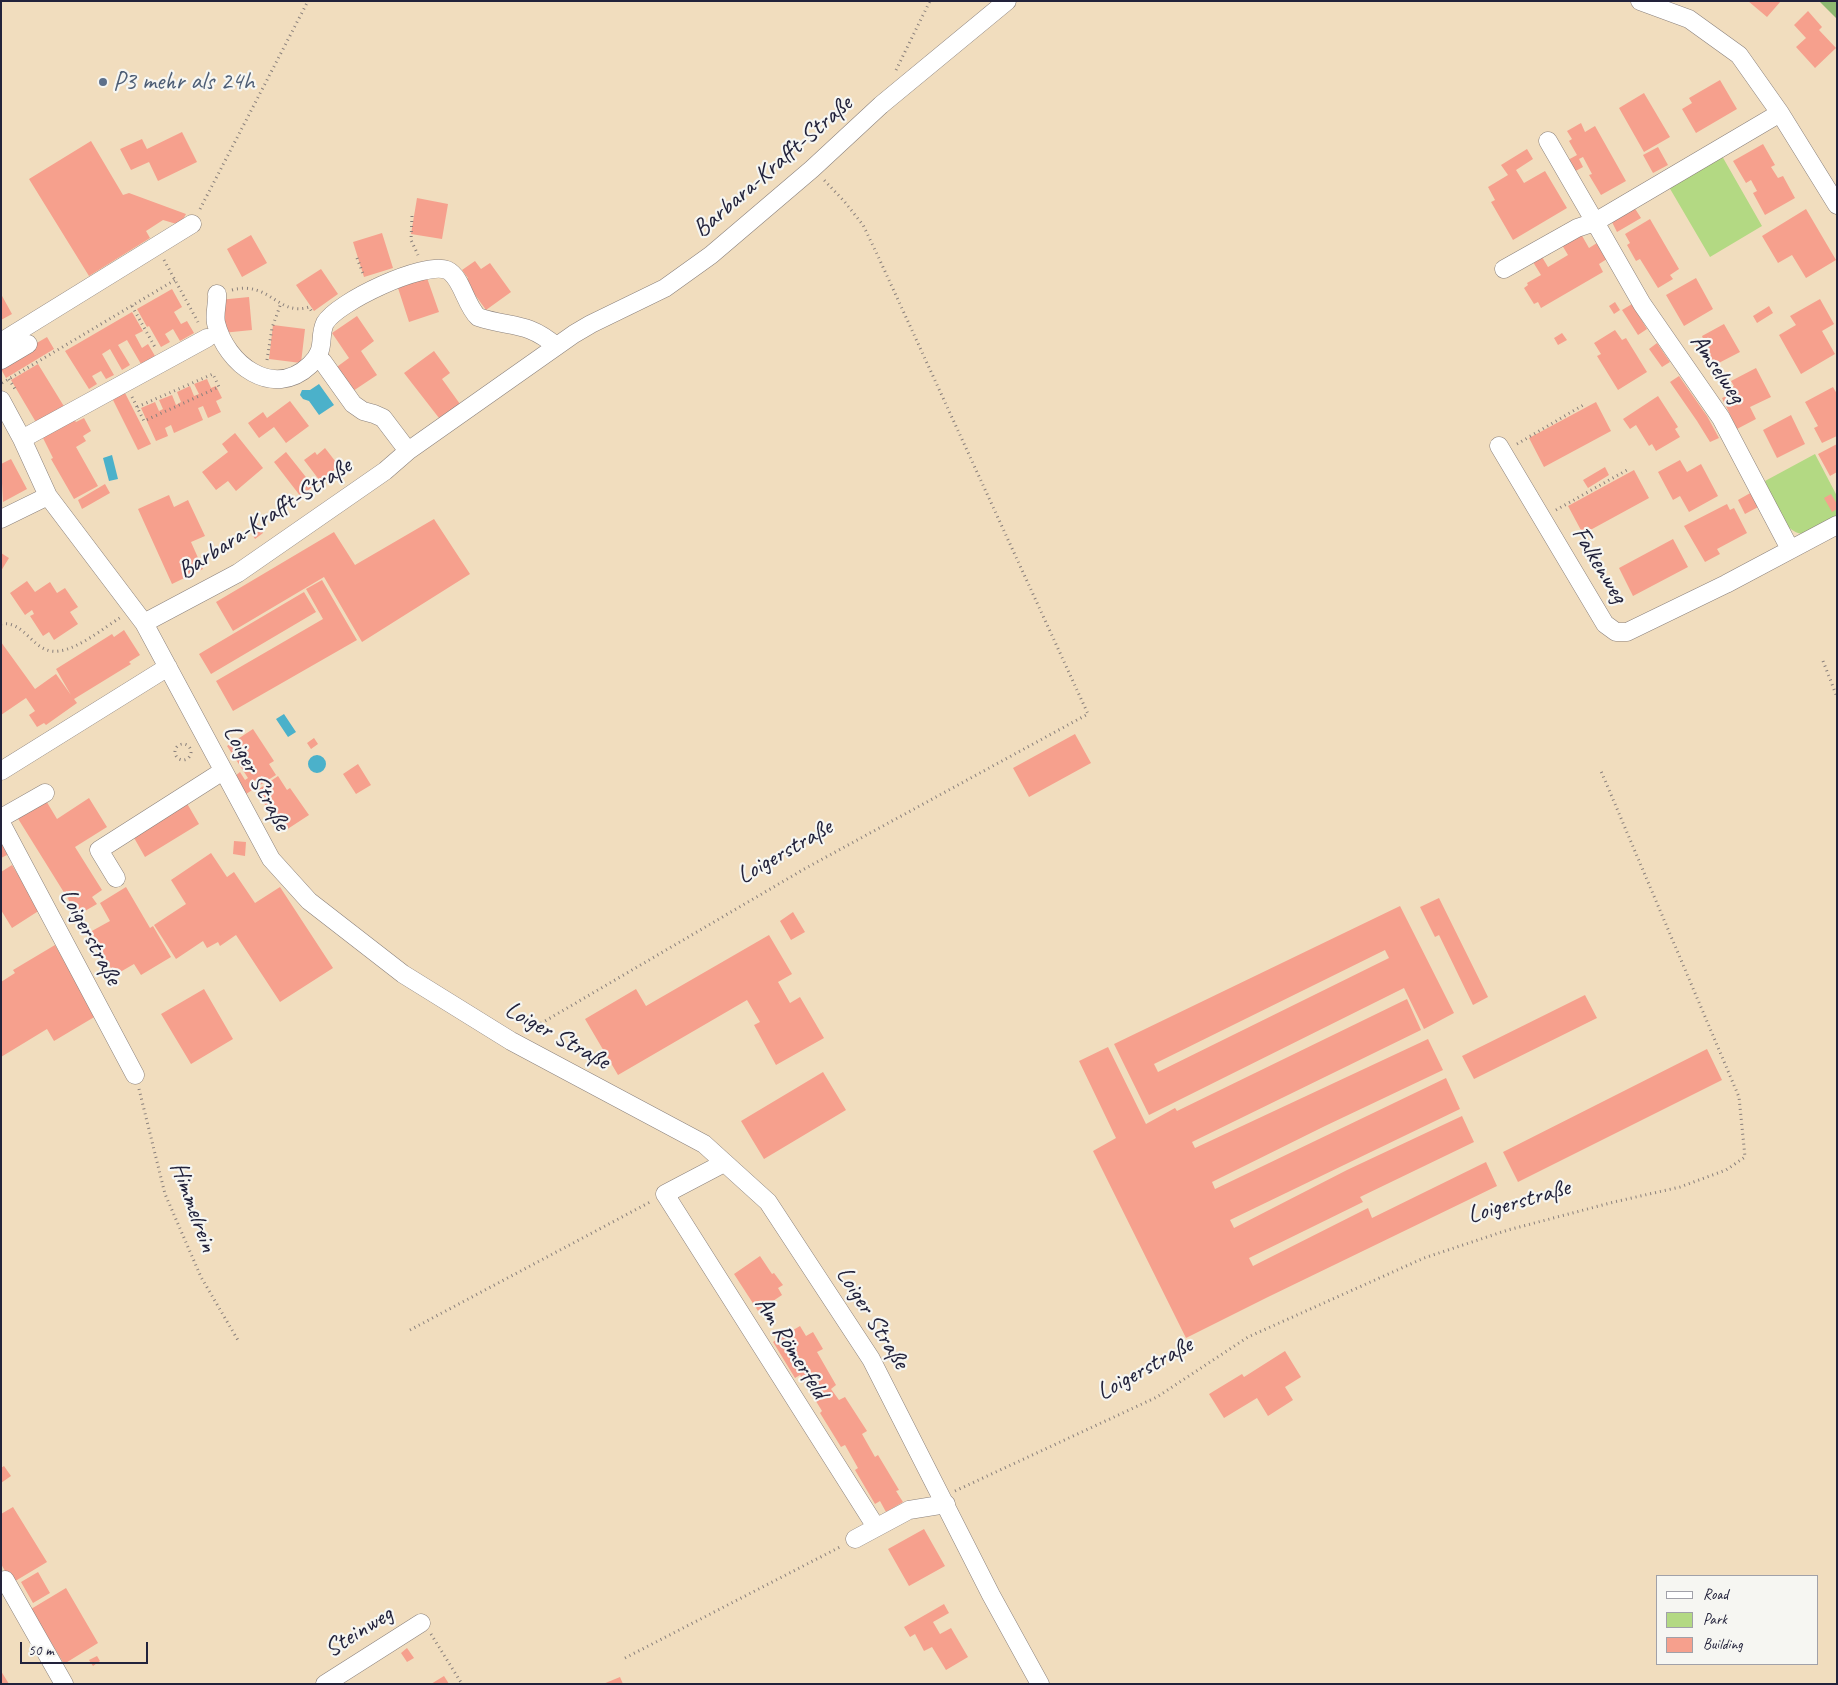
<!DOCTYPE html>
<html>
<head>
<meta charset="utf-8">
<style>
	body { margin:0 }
	#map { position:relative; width:1838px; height:1685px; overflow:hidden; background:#f1ddbe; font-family:Caveat,sans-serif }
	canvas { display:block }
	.frame { position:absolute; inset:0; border:2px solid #22223b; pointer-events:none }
	.legend { position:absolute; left:1656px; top:1575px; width:162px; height:90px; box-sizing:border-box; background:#f6f6f2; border:1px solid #a1a1a9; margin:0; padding:6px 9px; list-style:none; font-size:15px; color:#22223b }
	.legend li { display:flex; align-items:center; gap:10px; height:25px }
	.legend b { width:25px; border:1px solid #a1a1a9 }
	.scale { position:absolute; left:20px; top:1642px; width:128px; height:22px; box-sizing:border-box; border:2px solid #22223b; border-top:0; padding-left:6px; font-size:15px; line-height:18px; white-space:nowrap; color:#22223b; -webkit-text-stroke:4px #f6f6f2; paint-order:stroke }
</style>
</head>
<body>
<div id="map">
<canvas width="1838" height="1685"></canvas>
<div class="frame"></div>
<ul class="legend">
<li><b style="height:6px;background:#fff"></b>Road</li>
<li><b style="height:14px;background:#b3d983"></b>Park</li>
<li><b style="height:14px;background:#f6a08d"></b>Building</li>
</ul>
<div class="scale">50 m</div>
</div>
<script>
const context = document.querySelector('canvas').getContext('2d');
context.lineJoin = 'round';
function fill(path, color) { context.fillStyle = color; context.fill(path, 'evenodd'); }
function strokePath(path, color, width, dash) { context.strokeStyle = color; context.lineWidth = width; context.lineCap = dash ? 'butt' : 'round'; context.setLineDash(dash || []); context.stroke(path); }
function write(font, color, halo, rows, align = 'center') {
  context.font = font + ' Caveat,sans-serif'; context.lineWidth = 4.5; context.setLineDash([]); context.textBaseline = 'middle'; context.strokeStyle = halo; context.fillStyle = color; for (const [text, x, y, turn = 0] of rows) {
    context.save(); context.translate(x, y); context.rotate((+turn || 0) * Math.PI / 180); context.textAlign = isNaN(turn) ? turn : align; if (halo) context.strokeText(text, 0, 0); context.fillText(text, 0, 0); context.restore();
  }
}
fill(new Path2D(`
	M1722,156l40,70 -52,31 -41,-70z
	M1815,454l22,42v23c-9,4 -19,12 -28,14 -25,7 -36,-34 -44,-52z`), '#b3d983');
fill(new Path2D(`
	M1819,1h18v18z`), '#8eb971');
fill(new Path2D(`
	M319,384l15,21 -15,10 -10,-14 -6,-2 -3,-4 2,-5h8z
	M112,455l6,24 -9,2 -6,-23z
	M284,714l12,18 -8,5 -12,-18z
	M308 764a9 9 0 1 1 18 0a9 9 0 1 1-18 0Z`), '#4bb1ca');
fill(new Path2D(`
	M1748,1h33l-14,16z
	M1808,11l14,16 -3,3 17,18 -21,20 -19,-21 10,-9 -12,-13z
	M1720,80l17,29 -41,24 -14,-24 10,-6 -3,-5z
	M1644,93l26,44 -26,15 -25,-44z
	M1581,123l4,9 10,-6 31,55 -25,14 -12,-20 3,-1 -9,-17 -4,2 4,8 -11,6 -6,-12 11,-6 -8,-14 3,-2 -5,-8z
	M182,132l15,30 -39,19 -9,-19 -18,8 -11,-21 22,-10 5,10z
	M91,141l32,54 6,-2 57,21 -6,11 -17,-5 -17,11 4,7 -61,38 -60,-97z
	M1763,144l12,21 -4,2 7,11 5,-2 12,22 -30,17 -12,-22 4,-2 -6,-11 -5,3 -13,-22z
	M1658,147l10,18 -15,8 -10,-18z
	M1527,149l6,10 -17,11 8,13 21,-12 22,37 -54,32 -22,-38 4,-2 -7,-13 20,-12 -7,-10z
	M417,198l31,6 -6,35 -31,-5z
	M1634,207l7,11 -24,14 -6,-12z
	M1806,209l30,51 -30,18 -14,-23 -14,8 -16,-27z
	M1650,219l29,50 -9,6 3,4 -15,9 -18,-29 -4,2 -9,-16 3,-2 -5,-9z
	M382,233l11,35 -29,9 -11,-35z
	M1581,234l8,14 8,-5 10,16 -8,5 4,8 -62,36 -3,-6 -4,2 -10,-16 4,-3 -1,-2 14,-8 -8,-13 9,-5 6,10 20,-12 -6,-10z
	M251,235l16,28 -25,14 -15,-28z
	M475,261l6,8 9,-6 21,29 -25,18 -21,-29 3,-3 -6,-8z
	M321,269l17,25 -24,17 -18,-26z
	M427,278l12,34 -30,10 -11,-34z
	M1696,278l17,31 -29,17 -18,-31z
	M172,289l10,18 -8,5 7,12 6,-3 7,12 -14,8 -7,-12 -8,5 5,8 -9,5 -12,-21 -2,1 -10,-18z
	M1,294l11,20 -11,6z
	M249,297l3,33 -30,3 -3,-33z
	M1820,299l14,25 -12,7 13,23 -34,20 -22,-39 17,-10 -6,-9z
	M1615,302l5,8 -6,4 -5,-8z
	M1632,304l15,25 -9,6 -16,-25z
	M1769,306l4,7 -16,10 -4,-7z
	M132,312l11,19 -8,4 7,13 6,-4 7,12 -14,8 -14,-24 -9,5 12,20 -8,5 -12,-21 -8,5 12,21 -8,4 -5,-8 -9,5 5,8 -8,5 -24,-38z
	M357,316l17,25 -13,10 16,24 -27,18 -16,-24 15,-11 -17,-25z
	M1724,324l16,28 -31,16 -13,-23 8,-4 -2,-5z
	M273,325l32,4 -4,34 -32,-4z
	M1615,330l7,10 4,-2 21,34 -29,18 -21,-34 4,-2 -7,-11z
	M1562,333l5,7 -9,5 -4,-7z
	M47,337l7,12 -48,29 -5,-9v-5z
	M1657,343l13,19 -8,5 -13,-18z
	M434,351l16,22 -8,6 18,25 -21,14 -35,-45z
	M38,364l27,44 -28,16 -26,-44z
	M1756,368l15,29 -21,10 6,12 -19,10 -15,-31 7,-3 -3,-5 8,-4 -3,-5z
	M1679,376l28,40 12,22 -9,4 -13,-21 -27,-39z
	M207,379l4,9 5,-2 6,12 -6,3 5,11 -13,6 -5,-12 -5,2 5,12 -29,13 -3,-8 -6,3 3,8 -12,5 -15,-33 14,-6 4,9 4,-2 -4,-9 13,-5 4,10 5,-3 -4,-10 13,-6 4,10 5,-2 -5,-10z
	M1833,387l4,7v42l-15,7 -8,-15 4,-2 -13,-24z
	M124,391l27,53 -13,6 -26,-52z
	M1658,396l20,31 -3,2 5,8 -24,14 -4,-7 -3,2 -13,-21 -6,4 -7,-10z
	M290,401l19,25 -23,17 -12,-16 -15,11 -11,-15 15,-11 4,6z
	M1596,402l15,29 -67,36 -15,-29z
	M1791,415l14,29 -28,14 -14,-28z
	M84,418l7,13 -8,5 3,5 -10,6 22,39 -24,13 -23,-40 2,-1 -11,-22 31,-17 3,3z
	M235,433l28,35 -27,23 -8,-10 -12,9 -14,-18 26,-20 -6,-8z
	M1837,444v28l-7,4 -12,-22z
	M325,448l14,18 -19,15 -16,-21 11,-8 2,3z
	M286,452l27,34 -12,11 -27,-35z
	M11,459l16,30 -24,13 -2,-38z
	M1680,460l7,12 14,-8 17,32 -29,16 -9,-16 -7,4 -15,-28z
	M1605,467l4,8 -21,13 -5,-8z
	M1634,470l15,28 -66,36 -15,-28z
	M105,484l5,9 -28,16 -4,-9z
	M1752,492l8,14 -15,8 -7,-14z
	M1831,494l6,10v5l-5,3 -8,-14z
	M169,495l5,12 14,-7 17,36 -14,6 12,27 -31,15 -34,-75z
	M1727,504l3,6 4,-2 13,25 -30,16 3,5 -15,8 -21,-36z
	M434,519l36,55 -108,68 -38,-65 -91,54 -17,-29 118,-70 21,33z
	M257,523l6,10 -8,6 -6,-10z
	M1673,539l15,28 -55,29 -14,-28z
	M1,553l8,5 -8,13z
	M322,580l35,60 -124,71 -17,-30 107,-62 -17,-30z
	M27,581l8,11 15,-10 7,11 8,-5 13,19 -8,5 8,12 -24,16 -5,-8 -6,4 -13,-20 4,-2 -2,-4 -7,5 -15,-22z
	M304,592l12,20 -105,62 -12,-20z
	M124,630l16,25 -11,7 2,2 -57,35 3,4 -31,22 -2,-2 -7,4 -8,-12 6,-4 -9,-13 -25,17v-73l34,47 21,-15 15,21 -15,-26 56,-35 2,3z
	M253,729l21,32 -5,3 7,11 -30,19 -11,-18 5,-4 5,8 3,-2 -21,-32z
	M1075,734l16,29 -62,34 -16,-29z
	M314,738l4,6 -7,5 -4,-6z
	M358,764l13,21 -15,9 -13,-20z
	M278,776l9,14 3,-2 19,27 -26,17 -27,-41z
	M89,798l18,29 -32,20 27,43 -10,7 5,7 -19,11 -61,-98 28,-18 12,20z
	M185,800l14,24 -54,33 -12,-21z
	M1,841l8,13 -8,4z
	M234,841l12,1 -1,14 -12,-2z
	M211,853l16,24 7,-5 21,31 25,-16 53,81 -53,34 -44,-67 -16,11 -2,-4 -11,6 -4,-7 -27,18 -22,-34 32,-21 -15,-24z
	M12,865l28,45 -28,18 -11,-18v-38z
	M126,887l24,41 3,-2 18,31 -30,18 -7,-11 -19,11 -25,-43 20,-11 -10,-18z
	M1439,898l49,99 -15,8 -34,-70 -4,2 -15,-30z
	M1400,906l54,107 -30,16 -20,-41 -255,127 -35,-71zM1385,950l4,8 -231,114 -4,-8z
	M793,912l12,20 -14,8 -11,-19z
	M769,935l23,39 -14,8 12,21 10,-6 24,41 -48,27 -22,-40 6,-3 -13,-22 -129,75 -33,-56 51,-30 10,17z
	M55,945l41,71 -42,25 -7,-12 -46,28v-75l14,-9 -2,-3z
	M204,989l29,50 -42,25 -30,-50z
	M1585,995l12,23 -123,61 -12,-23z
	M1407,999l14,31 -229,112 3,6 233,-109 15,31 -118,56 -113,56 3,7 231,-111 14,31 -230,111 4,8 113,-58 115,-54 12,26 -114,55 3,5 -114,56 4,8 115,-58 4,10 114,-56 11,24 -229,111 -82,41 -93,-187 23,-13 -37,-77 29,-14 38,77 29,-16 2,3z
	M1707,1049l15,31 -204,102 -15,-30z
	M823,1072l23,38 -82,49 -23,-38z
	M760,1256l12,18 2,-1 9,12 -5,3 4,7 -24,16 -24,-37z
	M800,1326l6,10 7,-4 10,17 -6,3 19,33 -5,4 8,11 6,-3 22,34 -5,3 13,23 3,-2 21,35 -3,1 7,11 -17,10 -6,-11 -5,3 -20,-34 3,-2 -13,-23 -4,2 -21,-34 2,-2 -22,-36 -5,3 -22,-36z
	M1285,1351l16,26 -16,10 8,13 -25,16 -11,-18 -33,20 -15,-24 33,-20 2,3z
	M4,1466l7,10 -10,7v-15z
	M13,1507l34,55 -35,21 -11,-19v-50z
	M924,1529l21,37 -36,20 -21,-37z
	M38,1572l12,21 -17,10 -12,-21z
	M66,1588l32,55 -34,21 -33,-55z
	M944,1604l5,9 -16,9 7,12 11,-6 17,29 -22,13 -14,-23 -8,4 -9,-17 -5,3 -6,-10z
	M407,1648l7,10 -7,4 -6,-9z
	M97,1656l3,5 -7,5 -4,-6z
	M1,1671l8,13h-8z
	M444,1676l5,8h-18z
	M620,1677l3,7h-20z`), '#f6a08d');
const minor = new Path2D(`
	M1640,1l49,18 50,36 41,58 57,92
	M1780,113l-185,109 47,82 79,114 69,131
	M1504,269l73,-41 18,-6 -47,-81
	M217,294c1,9 -3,19 -1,29 10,41 57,77 94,42 17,-16 8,-27 15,-42 12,-21 99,-62 122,-53 15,7 18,35 31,47 33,11 49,4 78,29
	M1,342l191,-118
	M317,358l6,4 30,42 10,7 11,3 9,4 25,33
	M1,360l27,-16
	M1,400l21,39 26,57 96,127 127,236 38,42 94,73 108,67 193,103 64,58 103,157 120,236 49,89
	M22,439l185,-101
	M1499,446l106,178 11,8h11l99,-48 111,-59
	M1,519l47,-23
	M144,623l94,-50 147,-102 23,-20 166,-117 17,-10 74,-36 46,-33 101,-86 69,-64 126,-104
	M1,771l167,-104
	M1,818l44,-25
	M1,823l134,252
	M116,878l-17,-28 124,-79
	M724,1163l-59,31 211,333
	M855,1539l54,-29 37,-6
	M5,1580l59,104
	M325,1684l96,-61`);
strokePath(minor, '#8a807c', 19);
strokePath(new Path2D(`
	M896,70l34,-69
	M200,209l108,-208
	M412,216l-1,24 7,15
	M357,258l7,18
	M164,260l34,62
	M232,290c38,-10 46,27 77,17l3,5
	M132,306l24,43
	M267,360l5,-32 9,-25
	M9,379l6,10
	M2,383l173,-103
	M132,397l12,24 75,-34 -6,-13 -76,33
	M1517,444l68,-40
	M1556,510l71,-40
	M1,624c25,-4 32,31 58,27 19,-2 45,-23 62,-34
	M1823,661l14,36
	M175 752a8 8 0 1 1 16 0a8 8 0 1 1-16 0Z
	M528,1031l278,-163 282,-154 -211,-460 -14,-29 -19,-24 -20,-21
	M139,1089l26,105 36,83 38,65
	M410,1330l242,-129
	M955,1491l202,-94 91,-60 176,-79 84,-28 106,-28 66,-15 46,-17 19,-13 -6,-60 -138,-326
	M431,1634l31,50
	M625,1658l215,-111`), '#8a807c', 3, [1, 4]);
strokePath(minor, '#fff', 18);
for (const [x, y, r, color] of [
	[103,82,5,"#5c6f8a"]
]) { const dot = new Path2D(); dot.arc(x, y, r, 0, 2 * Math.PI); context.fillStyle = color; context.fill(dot); strokePath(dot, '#f6f6f2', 2); }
write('25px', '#4e5e75', '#f6f6f2', [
	["P3 mehr als 24h",113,82]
], 'left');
write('25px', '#22223b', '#f6f6f2', [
	["Barbara-Krafft-Straße",773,167,-41],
	["Amselweg",1717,369,56],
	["Barbara-Krafft-Straße",265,519,-33],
	["Falkenweg",1599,565,59],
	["Loiger Straße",256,778,62],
	["Loigerstraße",785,852,-30],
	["Loigerstraße",90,937,62],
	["Loiger Straße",557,1036,29],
	["Loigerstraße",1519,1202,-16],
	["Himmelrein",193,1207,70],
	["Loiger Straße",872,1318,58],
	["Am Römerfeld",791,1348,58],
	["Loigerstraße",1145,1369,-29],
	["Steinweg",359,1632,-32]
]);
</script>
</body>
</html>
